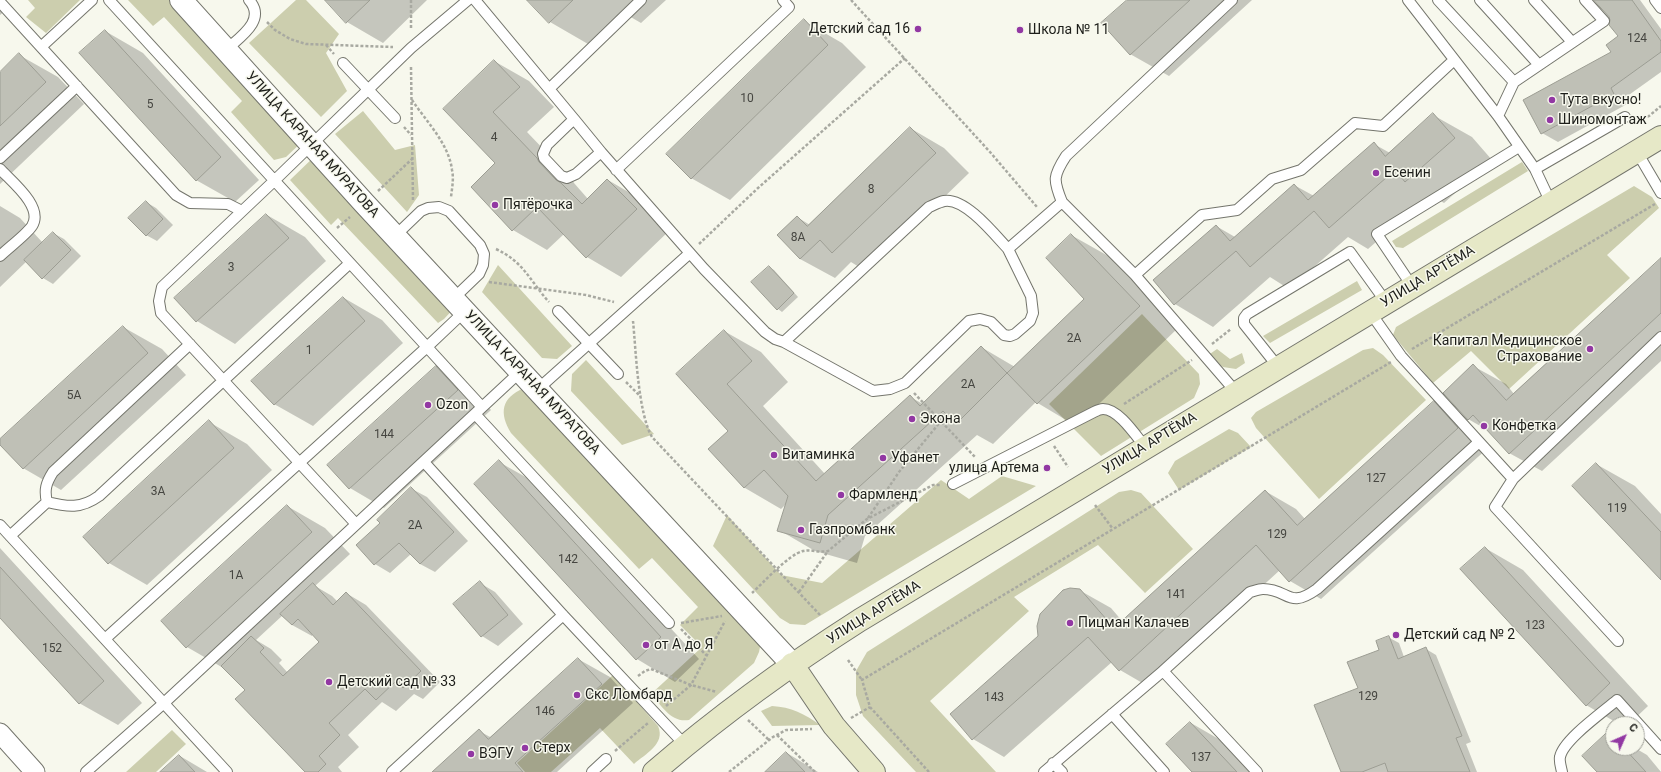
<!DOCTYPE html>
<html>
<head>
<meta charset="utf-8">
<style>
	body { margin:0 }
	#map { position:relative; width:1661px; height:772px; overflow:hidden; background:#f7f8ed; font-family:Roboto,sans-serif }
	canvas { display:block }
	.north { position:absolute; left:1605px; top:716px; width:40px; height:40px; box-sizing:border-box; background:#f7f8ed; border:1px solid #a0a199; border-radius:50%; rotate:45deg; font-size:11px; font-weight:700; line-height:16px; text-align:center; color:#1d1e1a }
	.north::after { content:''; display:block; margin:auto; width:14px; height:18px; background:#9238a3; clip-path:polygon(50% 0,100% 100%,50% 72%,0 100%) }
</style>
</head>
<body>
<div id="map">
<canvas width="1661" height="772"></canvas>
<div class="north">С</div>
</div>
<script>
const context = document.querySelector('canvas').getContext('2d');
context.lineJoin = 'round';
function fill(path, color) { context.fillStyle = color; context.fill(path, 'evenodd'); }
function strokePath(path, color, width, dash) { context.strokeStyle = color; context.lineWidth = width; context.lineCap = dash ? 'butt' : 'round'; context.setLineDash(dash || []); context.stroke(path); }
function write(font, color, halo, rows, align = 'center') {
  context.font = font + ' Roboto,sans-serif'; context.lineWidth = 3; context.setLineDash([]); context.textBaseline = 'middle'; context.strokeStyle = halo; context.fillStyle = color; for (const [text, x, y, turn = 0] of rows) {
    context.save(); context.translate(x, y); context.rotate((+turn || 0) * Math.PI / 180); context.textAlign = isNaN(turn) ? turn : align; if (halo) context.strokeText(text, 0, 0); context.fillText(text, 0, 0); context.restore();
  }
}
fill(new Path2D(`
	M28,0h52l-34,33 -20,-16 9,-9z
	M128,0h50l127,139 -19,18 -12,3 -43,-48 11,-11 -78,-84 -11,9z
	M296,0h10l33,34 -13,19 21,38 -26,26 -72,-74z
	M363,111l32,39 20,-5 4,50 -12,17 -72,-78z
	M317,154l141,150 -14,15 -6,4 -100,-105 -7,7 -41,-45z
	M1522,162l6,9 -125,77 -7,-1 -4,-6z
	M1634,186l18,11 7,11 -52,47 23,23 -121,111 -38,-38 -38,32 -40,-48 3,-8z
	M498,265l74,81 -15,13 -15,-1 -60,-66z
	M1357,281l5,9 -92,53 -7,-7z
	M1142,314l57,60 1,10 -6,14 -93,58 -52,-52z
	M1373,348l10,7 43,45 -107,99 -63,-71 -5,-10 5,-6 107,-62z
	M1217,349l13,10 12,-6 3,10 -9,6 -13,-2 -16,-11z
	M586,360l68,74 -32,11 -51,-54 1,-17z
	M524,388l237,254 -2,10 -5,11 -65,57c-18,3 -27,-14 -38,-26l51,-47 -22,-22 18,-18 -46,-49 -13,11 -128,-136c-12,-20 -10,-35 13,-45z
	M1229,429l9,4 13,14 -72,43 -11,-17 7,-12z
	M1002,476l34,10 -231,139 -15,-1 -10,-6 -67,-72 14,-31 54,60 41,8 119,-103 28,19z
	M1131,490l10,3 52,56 -48,44 -47,-48 -84,52 15,14 -99,90 66,71h-80l-53,-56 -7,-21v-24l11,-19 252,-160z
	M613,675l45,51c8,18 -13,28 -24,38l-34,-36 -49,44h-26l-8,-9z
	M772,706c19,1 33,8 48,19l-48,1 -11,-15z
	M172,730l14,14 -30,28h-30z`), '#ccceae');
fill(new Path2D(`
	M326,0h101l-44,43 -36,-21z
	M529,0h137l-25,23 -19,-11 -34,32 -38,-22z
	M1128,0h124l-83,76 -39,-22z
	M1595,0h45l21,29v43l-35,25 3,6 -71,39 -16,-9 71,-81 6,-15 -9,-21z
	M0,3l6,7 -6,5z
	M804,21l38,22 24,24 -136,133 -39,-22z
	M105,31l38,22 116,127 -24,22 -39,-22z
	M19,55l39,22 26,27 -84,80v-111z
	M494,61l35,20 25,26 -27,25 45,47 2,4 14,16 20,-19 34,20 28,30 -49,47 -34,-20 -23,-23 -17,16 -34,-20 -17,-67 -52,-54z
	M1433,115l39,22 20,23 -48,43 -14,-8 -62,54 -20,-12 -59,52 -19,-12 -57,50 -38,-23 -21,-23 62,-55 19,11 59,-52 20,11 60,-52 16,9z
	M910,128l34,20 25,25 -102,99 -16,-10 -16,16 -35,-19 -3,-42 13,8z
	M146,202l10,6 17,17 -16,16 -11,-6z
	M0,206l20,12 23,25 10,-10 11,6 17,17 -28,28 -10,-6 -16,-17 -27,26z
	M267,215l38,22 21,24 -91,83 -38,-23 -21,-23z
	M1071,235l39,22 68,71 -102,98 -40,-24 -43,42 -16,-9 -112,101 -8,27 -42,-12 -36,-21 7,-26 -5,5 -36,-21 -35,-39 20,-18 -52,-57 46,-43 37,21 27,30 -25,24 62,68 85,-77 13,7 58,-57 34,20 70,-68z
	M1661,259v102l-119,110 -33,-18 -20,-22 -21,-12 5,-53 33,18 8,10z
	M769,267l5,3 24,27 -16,15 -4,-3z
	M344,298l38,22 21,23 -90,83 -39,-22z
	M123,327l39,22 24,26 -125,115 -38,-22 -23,-25v-2z
	M436,367l34,20 21,23 -107,98 -34,-20z
	M1434,403l31,18 24,26 -168,152 -31,-18 -10,-11 -129,118 -31,-18 -8,-8 -108,95 -31,-18 66,-102 40,-47 32,18 12,14 142,-131 31,18 9,10z
	M209,422l38,22 25,26 -125,115 -38,-22z
	M499,462l39,22 161,175 -24,23 -38,-23 -162,-175z
	M1596,464l39,22 26,28v65z
	M412,489l15,8 41,44 -33,31 -15,-8 -9,-10 -21,19 -15,-9 -18,-19 25,-22z
	M287,506l38,22 25,26 -35,32 17,10 6,6 8,-9 20,12 74,77 -17,17 -9,-5 -18,17 -14,-9 -34,33 11,12 -21,20 4,5h-36l-60,-82 -21,-21 -38,-22zM283,615l9,10 20,11 1,-2 7,8 -32,31 -9,-10 3,-3 -11,-11 -15,-9z
	M0,548l142,155 -24,22 -39,-22 -79,-87z
	M1485,548l38,22 125,136 -19,18h-10l-33,-19z
	M480,583l15,9 28,32 -25,22 -16,-10 -28,-32z
	M1388,637l11,6 5,14 22,-8 10,6 35,87 -5,2 11,28h-135l17,-84z
	M578,659l32,18 23,26 -76,69h-123l45,-41 13,7z
	M1191,723l38,22 25,27h-61z
	M1613,735v13h22l12,7 14,17h-63z
	M787,753l31,19h1h-53z
	M180,756l27,16h-45z`), '#0003');
const building = new Path2D(`
	M325,0h45l-24,23z
	M527,0h46l-24,23z
	M1127,0h63l-60,55 -29,-32z
	M1594,0h38l29,41v11l-50,36 3,6 -73,40 -18,-34 88,-48 -5,-7 12,-9 -9,-11 1,-5 -1,-3z
	M804,19l24,26 -137,134 -25,-25z
	M105,30l116,127 -25,24 -117,-128z
	M19,53l27,29 -46,44v-54z
	M494,60l26,27 -27,25 44,46 2,4 17,18 5,3 21,21 25,-25 30,30 -51,49 -49,-51 -25,24 -41,-44 24,-24 -52,-54z
	M1433,113l22,25 -50,44 -10,-12 -66,58 -15,-17 -64,56 -14,-16 -62,54 -21,-25 63,-55 14,16 64,-57 14,16 66,-58 11,14z
	M910,127l26,26 -104,100 -12,-13 -20,19 -23,-24 20,-19 10,10z
	M146,201l17,18 -17,17 -18,-18z
	M266,214l23,24 -93,84 -22,-24z
	M53,232l18,18 -29,29 -18,-19z
	M1071,234l69,72 -103,98 -30,-31 77,-74 -38,-41z
	M1661,258v55l-152,141 -36,-39 -5,5 -25,-27 30,-29 33,36z
	M769,266l25,27 -17,17 -26,-28z
	M343,297l22,24 -91,84 -23,-24z
	M123,326l25,27 -125,116 -23,-24v-6z
	M724,330l28,31 -25,23 89,97 94,-86 10,11 61,-60 26,27 -51,51 -13,-13 -115,104 -8,28 -43,-12 11,-35 -24,-26 -20,18 -36,-39 20,-18 -52,-57z
	M436,366l22,24 -109,99 -22,-24z
	M1434,401l24,27 -169,154 -33,-37 -137,126 -31,-34 -116,103 -22,-26 88,-78 -1,-10 3,-12 23,-24 7,-2 10,1 34,39 151,-138 32,35z
	M209,420l25,28 -126,116 -25,-27z
	M499,460l162,177 -25,23 -162,-176z
	M1596,463l65,69v48l-89,-94z
	M411,487l43,45 -34,32 -21,-21 -25,22 -18,-20 24,-22 -3,-3z
	M287,505l25,27 -126,116 -25,-27z
	M1485,547l125,136 -24,23 -126,-137z
	M0,567l104,114 -25,23 -79,-86z
	M480,581l28,34 -27,22 -28,-33z
	M313,583l20,22 13,-13 75,79 -18,17 -7,-7 -20,19 -11,-11 -36,34 11,12 -21,21 7,8 -8,8h-13l-70,-73 10,-9 -24,-24 30,-30 13,12 -4,4 23,24 36,-34 -21,-23 -6,6 -12,-11z
	M1389,636l9,23 28,-12 36,89 -6,2 14,34h-82l-3,-9 -23,9h-21l-27,-67 44,-17 -11,-26 32,-12 -3,-9z
	M578,658l24,26 -87,79 8,9h-91l47,-43 9,10z
	M1190,722l47,50h-45l-26,-28z
	M1613,727v21h11l22,24h-49l-15,-16z
	M786,752l19,20h-40z
	M179,755l16,17h-35z`);
fill(building, '#bfc0b6');
strokePath(building, '#9c9d93', 1);
const service = new Path2D(`
	M109,0l373,407
	M475,0l99,119 -27,26 -4,9 1,4 17,18 6,2 9,-4 25,-22 103,117 61,63 10,7 9,3 145,-135c5,-2 10,-5 15,-6 21,-4 51,34 64,48l54,-47
	M1232,0l-166,156c-13,20 -13,24 -4,46l73,73 101,117
	M1408,0l90,116 37,53 16,34
	M1438,0l76,82
	M1480,0l59,65
	M1534,0l38,42
	M1655,0l6,8
	M0,2l176,193 14,8 38,1 14,7
	M41,47l51,-47
	M226,50c14,-13 41,-30 23,-50
	M343,63l52,55
	M549,89l92,-89
	M1498,116l16,-34 90,-61 -19,-21
	M574,119l27,33
	M1637,152l24,41
	M0,158l77,-72
	M0,169c12,13 44,38 32,57 -6,9 -24,22 -32,30
	M1535,169l90,-52
	M616,170l173,-163 -6,-7
	M395,236l26,-25 7,-3 11,-1 10,4 31,34 4,9 -1,11 -4,9 -26,25
	M1135,275l67,-60 35,-5 35,-31 29,-9 54,-47 28,3 71,-66
	M1412,286l-35,-52 142,-87
	M558,311l60,63
	M1370,312l31,44 112,123
	M784,342l89,49 17,-2 15,-6 64,-62 11,-2 11,3 13,13 6,1 5,-2 15,-13 3,-8 -2,-17 -23,-47
	M190,344l-137,128c-7,11 -9,18 -6,30 21,5 34,7 52,-6l251,-233
	M1279,368l-35,-44v-6l3,-4 103,-62 36,50
	M538,389l152,-136
	M475,414l194,209
	M424,462l139,153 122,130
	M953,484l141,-72c2,-1 6,-3 9,-3 16,0 33,27 43,39
	M356,524l-195,-211 -2,-12 3,-14 113,-107 136,-132 57,-48
	M0,525l227,247
	M10,536l37,-34
	M105,639l322,-292 38,-36
	M1618,641l-123,-134 18,-28 148,-142
	M1163,671l94,101
	M1112,714l52,58
	M1053,763l9,9
	M86,772l78,-69 357,-332
	M392,772l171,-157
	M592,772l14,-13
	M1044,772l119,-101 87,-79c4,-1 9,-3 13,-3 26,0 25,21 54,0l162,-147
	M1562,772c-1,-5 -3,-11 -2,-15 3,-17 43,-45 57,-57l44,49`);
const minor = new Path2D(`
	M0,733l35,39`);
const tertiary = new Path2D(`
	M181,0l183,203 428,461`);
const secondary = new Path2D(`
	M792,664l42,62 40,46
	M654,772c65,-56 134,-106 206,-152l801,-483`);
strokePath(service, '#74756c', 12);
strokePath(minor, '#74756c', 21);
strokePath(tertiary, '#74756c', 24);
strokePath(secondary, '#74756c', 24);
strokePath(new Path2D(`
	M411,0v30
	M851,0l139,152 47,55
	M267,22l8,8 15,9 16,5 87,3
	M326,45l8,9
	M411,67l2,133
	M412,100c14,21 37,44 40,70 2,9 0,18 -1,27
	M1638,120l11,-4 12,-10
	M404,127l7,8
	M378,191l34,-32
	M337,228l13,-11
	M699,244l59,-56 147,-130
	M496,249c28,13 34,32 53,53
	M489,282l97,13 28,7
	M633,321c3,30 5,92 19,116l168,178
	M1212,344l19,-15
	M1412,349l243,-145
	M626,382l15,15
	M914,393l61,64
	M1124,404l68,-44
	M1054,446l14,21
	M1095,505l18,24
	M868,518l31,-46 42,-51
	M799,592l29,-41
	M752,593c12,-11 36,-38 51,-42 8,-2 16,2 25,0l39,-32 66,-34h8
	M681,623l41,-7
	M681,629l25,26
	M848,660l14,20
	M638,676l7,-5 6,-2 40,16 26,7
	M666,706l25,-21 34,-64
	M851,718l19,-11
	M748,720l21,20
	M777,735l38,37
	M615,751l33,-28
	M729,772l44,-35 13,-7 26,-1
	M929,772l-59,-65 -8,-27 529,-318`), '#a8a9a1', 2.5, [3, 2]);
strokePath(service, '#fff', 10);
strokePath(minor, '#fff', 19);
strokePath(tertiary, '#fff', 22);
strokePath(secondary, '#e6e8c7', 22);
for (const [x, y, r, color] of [
	[918,29,4,"#9238a3"],
	[1020,30,4,"#9238a3"],
	[1552,100,4,"#9238a3"],
	[1550,120,4,"#9238a3"],
	[1376,173,4,"#9238a3"],
	[495,205,4,"#9238a3"],
	[1590,349,4,"#9238a3"],
	[428,405,4,"#9238a3"],
	[912,419,4,"#9238a3"],
	[1484,426,4,"#9238a3"],
	[774,455,4,"#9238a3"],
	[883,458,4,"#9238a3"],
	[1047,468,4,"#9238a3"],
	[841,495,4,"#9238a3"],
	[801,530,4,"#9238a3"],
	[1070,623,4,"#9238a3"],
	[1396,635,4,"#9238a3"],
	[646,645,4,"#9238a3"],
	[329,682,4,"#9238a3"],
	[577,695,4,"#9238a3"],
	[525,748,4,"#9238a3"],
	[471,754,4,"#9238a3"]
]) { const dot = new Path2D(); dot.arc(x, y, r, 0, 2 * Math.PI); context.fillStyle = color; context.fill(dot); strokePath(dot, '#f7f8ed', 1.5); }
write('12px', '#464641', null, [
	["124",1637,39],
	["10",747,99],
	["5",150,105],
	["4",494,138],
	["8",871,190],
	["8А",798,238],
	["3",231,268],
	["2А",1074,339],
	["1",309,351],
	["2А",968,385],
	["5А",74,396],
	["144",384,435],
	["127",1376,479],
	["3А",158,492],
	["119",1617,509],
	["2А",415,526],
	["129",1277,535],
	["142",568,560],
	["1А",236,576],
	["141",1176,595],
	["123",1535,626],
	["152",52,649],
	["129",1368,697],
	["143",994,698],
	["146",545,712],
	["137",1201,758]
]);
write('14px', '#1d1e1a', '#f7f8ed', [
	["Детский сад 16",910,29,"right"],
	["Школа № 11",1028,30],
	["Тута вкусно!",1560,100],
	["Шиномонтаж",1558,120],
	["Есенин",1384,173],
	["Пятёрочка",503,205],
	["Капитал Медицинское",1582,341,"right"],
	["Страхование",1582,357,"right"],
	["Ozon",436,405],
	["Экона",920,419],
	["Конфетка",1492,426],
	["Витаминка",782,455],
	["Уфанет",891,458],
	["улица Артема",1039,468,"right"],
	["Фармленд",849,495],
	["Газпромбанк",809,530],
	["Пицман Калачев",1078,623],
	["Детский сад № 2",1404,635],
	["от А до Я",654,645],
	["Детский сад № 33",337,682],
	["Скс Ломбард",585,695],
	["Стерх",533,748],
	["ВЭГУ",479,754]
], 'left');
write('14px', '#1d1e1a', '#f7f8ed', [
	["УЛИЦА КАРАНАЯ МУРАТОВА",312,145,48],
	["УЛИЦА АРТЁМА",1428,277,-31],
	["УЛИЦА КАРАНАЯ МУРАТОВА",532,383,47],
	["УЛИЦА АРТЁМА",1150,444,-31],
	["УЛИЦА АРТЁМА",874,613,-32]
]);
</script>
</body>
</html>
